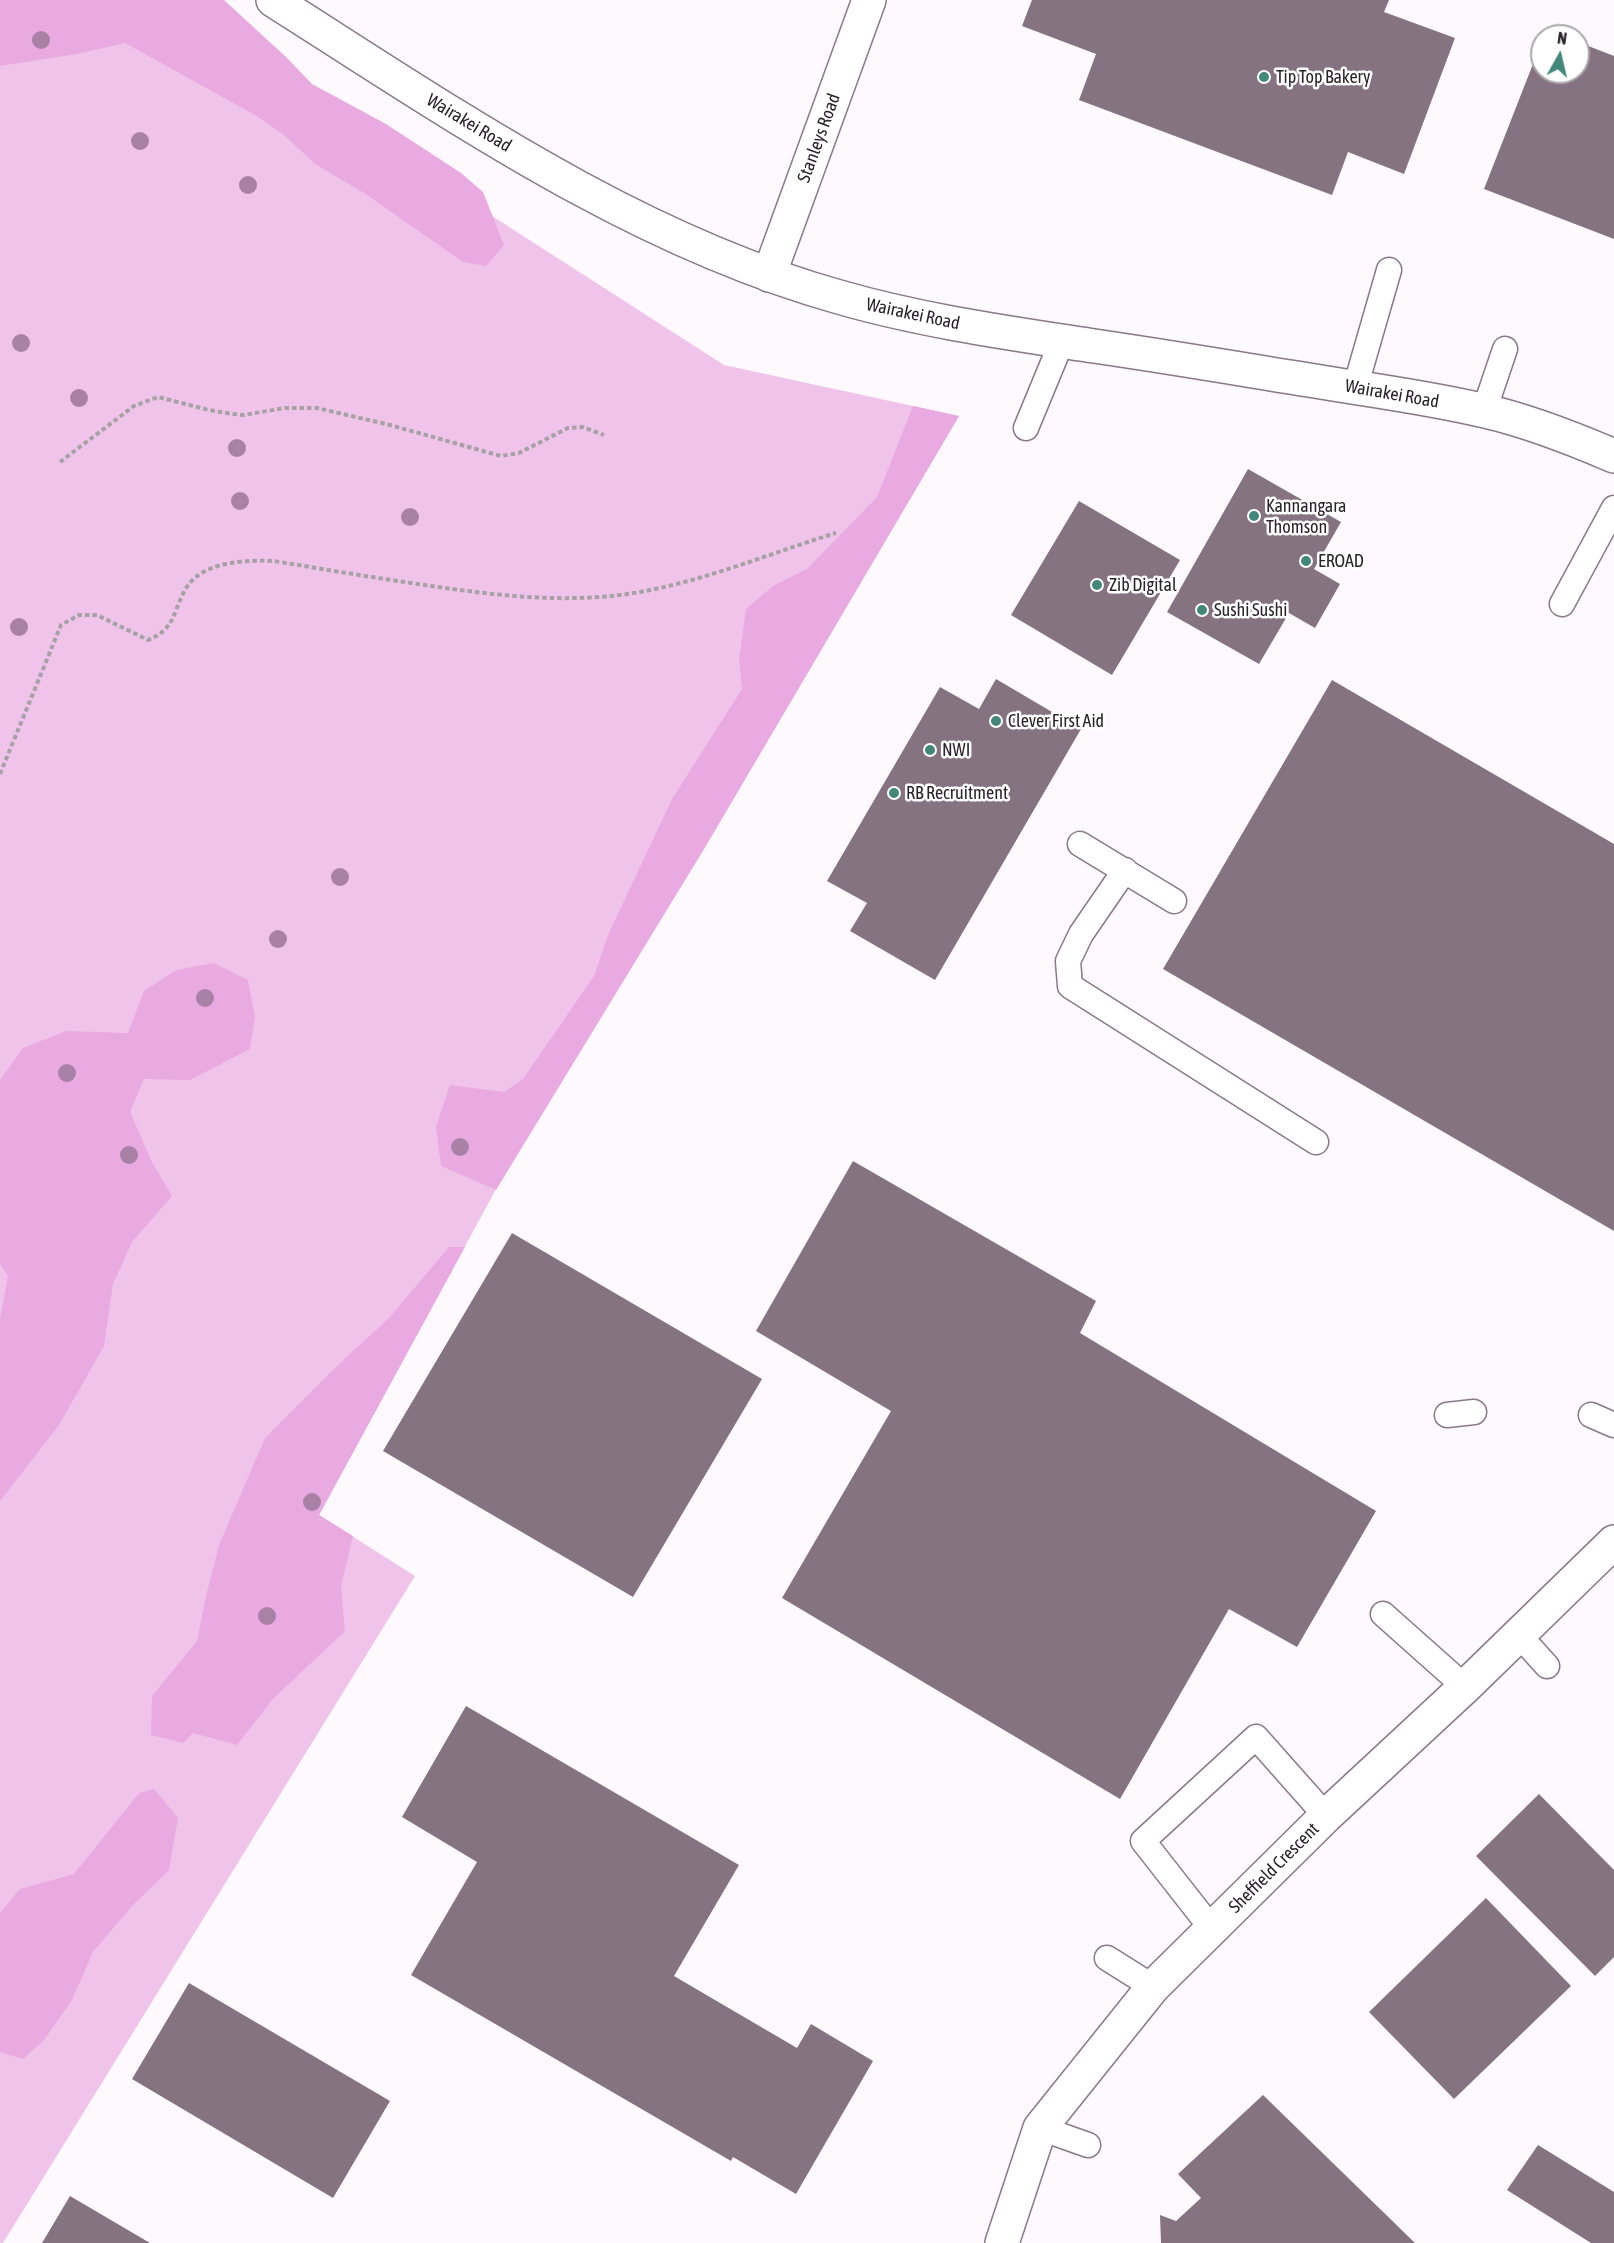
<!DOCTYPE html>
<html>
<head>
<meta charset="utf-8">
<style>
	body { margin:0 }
	#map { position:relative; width:1614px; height:2243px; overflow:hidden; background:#fdf9fc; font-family:"Asap Condensed",sans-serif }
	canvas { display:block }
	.north { position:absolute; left:1530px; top:24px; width:60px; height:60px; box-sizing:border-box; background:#fff; border:2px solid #aaa7a9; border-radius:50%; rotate:8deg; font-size:16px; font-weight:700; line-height:24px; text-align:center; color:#2a2329 }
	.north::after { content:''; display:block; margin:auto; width:21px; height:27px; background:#43877b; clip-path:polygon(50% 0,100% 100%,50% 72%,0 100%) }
</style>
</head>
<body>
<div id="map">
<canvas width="1614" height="2243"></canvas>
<div class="north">N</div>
</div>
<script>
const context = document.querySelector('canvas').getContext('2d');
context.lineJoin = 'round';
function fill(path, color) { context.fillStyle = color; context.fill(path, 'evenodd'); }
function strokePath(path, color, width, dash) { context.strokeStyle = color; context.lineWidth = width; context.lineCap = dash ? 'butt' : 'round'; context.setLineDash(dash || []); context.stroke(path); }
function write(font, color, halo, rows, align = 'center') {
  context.font = font + ' "Asap Condensed",sans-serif'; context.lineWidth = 5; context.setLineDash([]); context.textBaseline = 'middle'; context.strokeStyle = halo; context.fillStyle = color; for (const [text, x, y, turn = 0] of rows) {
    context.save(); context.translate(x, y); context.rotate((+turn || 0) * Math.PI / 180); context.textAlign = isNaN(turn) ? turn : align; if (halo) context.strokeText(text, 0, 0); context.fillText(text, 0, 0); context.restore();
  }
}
fill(new Path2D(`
	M0,0h156l568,365 235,51 -255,433 -196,318 -189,348 96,61 -412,667h-3z`), '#f0c4ea');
fill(new Path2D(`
	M0,0h224l62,57 26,27 74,40 75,49 22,19 21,53 -18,21 -23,-4 -99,-69 -49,-29 -31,-29 -29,-20 -130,-72 -48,11 -77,12z
	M913,406l46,10 -255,433 -208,341 -55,-24 -5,-39 14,-42 54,7 19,-13 71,-103 14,-41 64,-136 70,-110 -3,-30 7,-50 27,-23 34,-17 70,-72z
	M214,963l34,17 7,37 -5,32 -60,31 -46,-1 -14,33 22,50 20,34 -40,46 -19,42 -9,62 -45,79 -59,76v-182l8,-43 -8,-12v-184l23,-32 43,-17 62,2 16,-42 32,-21z
	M449,1247h16l-146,268 34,21 -12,50 4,45 -72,68 -36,46 -44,-12 -10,10 -32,-8 1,-39 45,-55 9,-45 13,-51 46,-107 72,-72 52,-48z
	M154,1789l24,29 -9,52 -37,36 -39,46 -21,48 -28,40 -21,19 -23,-7v-139l20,-24 54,-15 65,-81z`), '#e9aae1');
fill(new Path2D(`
	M1032,0h357l-5,12 71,26 -51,136 -56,-22 -16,43 -253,-95 17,-46 -74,-28z
	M1546,30l17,6h-19z
	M1542,41v31h36v-30l36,14v183l-130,-50z
	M1248,469l93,53 -27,47 26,15 -25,44 -26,-15 -30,51 -92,-52z
	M1079,501l101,59 -68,115 -101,-60z
	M996,679l85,50 -146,251 -85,-49 17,-28 -40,-22 113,-194 39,22z
	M1332,680l282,164v387l-451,-262z
	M853,1161l243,140 -16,32 296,178 -79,136 -68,-38 -109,190 -338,-201 109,-187 -135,-80z
	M512,1233l250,146 -129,218 -250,-146z
	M466,1706l273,159 -65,111 123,72 14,-24 62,37 -77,133 -63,-37 -2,4 -320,-186 66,-113 -75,-45z
	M1539,1794l75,76v87l-19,19 -119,-120z
	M1486,1898l85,88 -117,113 -85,-87z
	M189,1983l201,118 -57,97 -201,-119z
	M1263,2095l152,148h-254l-1,-28 16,6 25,-23 -23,-24z
	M1538,2145l76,47v51h-23l-84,-53z
	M70,2196l80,47h-108z`), '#857382');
const lane = new Path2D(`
	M1355,388l34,-118
	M1484,411l21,-62
	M1026,428l36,-87
	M1562,604l52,-96
	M1080,844l94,57
	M1125,870l-44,64 -13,27 2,25 246,156
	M1447,1415l27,-3
	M1591,1415l23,10
	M1383,1614l82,73
	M1518,1634l29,32
	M1212,1929l-69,-88 113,-104 70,79
	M1107,1958l46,29
	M1040,2128l48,17`);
const street = new Path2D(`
	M769,275l100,-275
	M1002,2243l38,-115 113,-141 173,-171 139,-129 149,-145`);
const secondary = new Path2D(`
	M273,0c180,114 359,239 566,297 83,24 170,36 255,49 76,11 152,24 227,36 55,9 110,16 164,29 44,10 87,27 129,45`);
strokePath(lane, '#8a7888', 27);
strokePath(street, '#8a7888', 36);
strokePath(secondary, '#8a7888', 36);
strokePath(new Path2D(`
	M60,462l74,-56 24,-9 51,13 24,4 11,1 41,-7h32l73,17 111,31 18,-3 49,-25 15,-1 21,8
	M0,774l61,-149 18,-10h18l51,25c27,-11 24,-26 37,-50 16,-29 60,-30 89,-29 48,8 96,16 144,23 73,11 149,21 222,8 67,-12 131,-39 196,-59`), '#a6a1a5', 4, [4.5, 3]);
strokePath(lane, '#fff', 24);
strokePath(street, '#fff', 33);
strokePath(secondary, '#fff', 33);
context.fillStyle = '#a981a7';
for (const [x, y] of [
	[41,40],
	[140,141],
	[248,185],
	[21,343],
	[79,398],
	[237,448],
	[240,501],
	[410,517],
	[19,627],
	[340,877],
	[278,939],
	[205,998],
	[67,1073],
	[460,1147],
	[129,1155],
	[312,1502],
	[267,1616]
]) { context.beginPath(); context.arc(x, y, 9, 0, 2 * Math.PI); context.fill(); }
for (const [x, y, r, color] of [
	[1264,77,6,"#43877b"],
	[1254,516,6,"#43877b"],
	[1306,561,6,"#43877b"],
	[1097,585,6,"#43877b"],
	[1202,610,6,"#43877b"],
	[996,721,6,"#43877b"],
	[930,750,6,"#43877b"],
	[894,793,6,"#43877b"]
]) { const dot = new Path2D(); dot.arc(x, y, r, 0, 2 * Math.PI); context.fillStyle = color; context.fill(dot); strokePath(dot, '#fff', 2); }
write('18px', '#2a2329', '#fff', [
	["Tip Top Bakery",1276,77],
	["Kannangara",1266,506],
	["Thomson",1266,527],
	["EROAD",1318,561],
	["Zib Digital",1109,585],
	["Sushi Sushi",1214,610],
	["Clever First Aid",1008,721],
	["NWI",942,750],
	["RB Recruitment",906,793]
], 'left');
write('18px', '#2a2329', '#fff', [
	["Wairakei Road",469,123,31],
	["Stanleys Road",819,138,-70],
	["Wairakei Road",913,314,12],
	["Wairakei Road",1392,394,10],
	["Sheffield Crescent",1274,1868,-45]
]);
</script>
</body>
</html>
